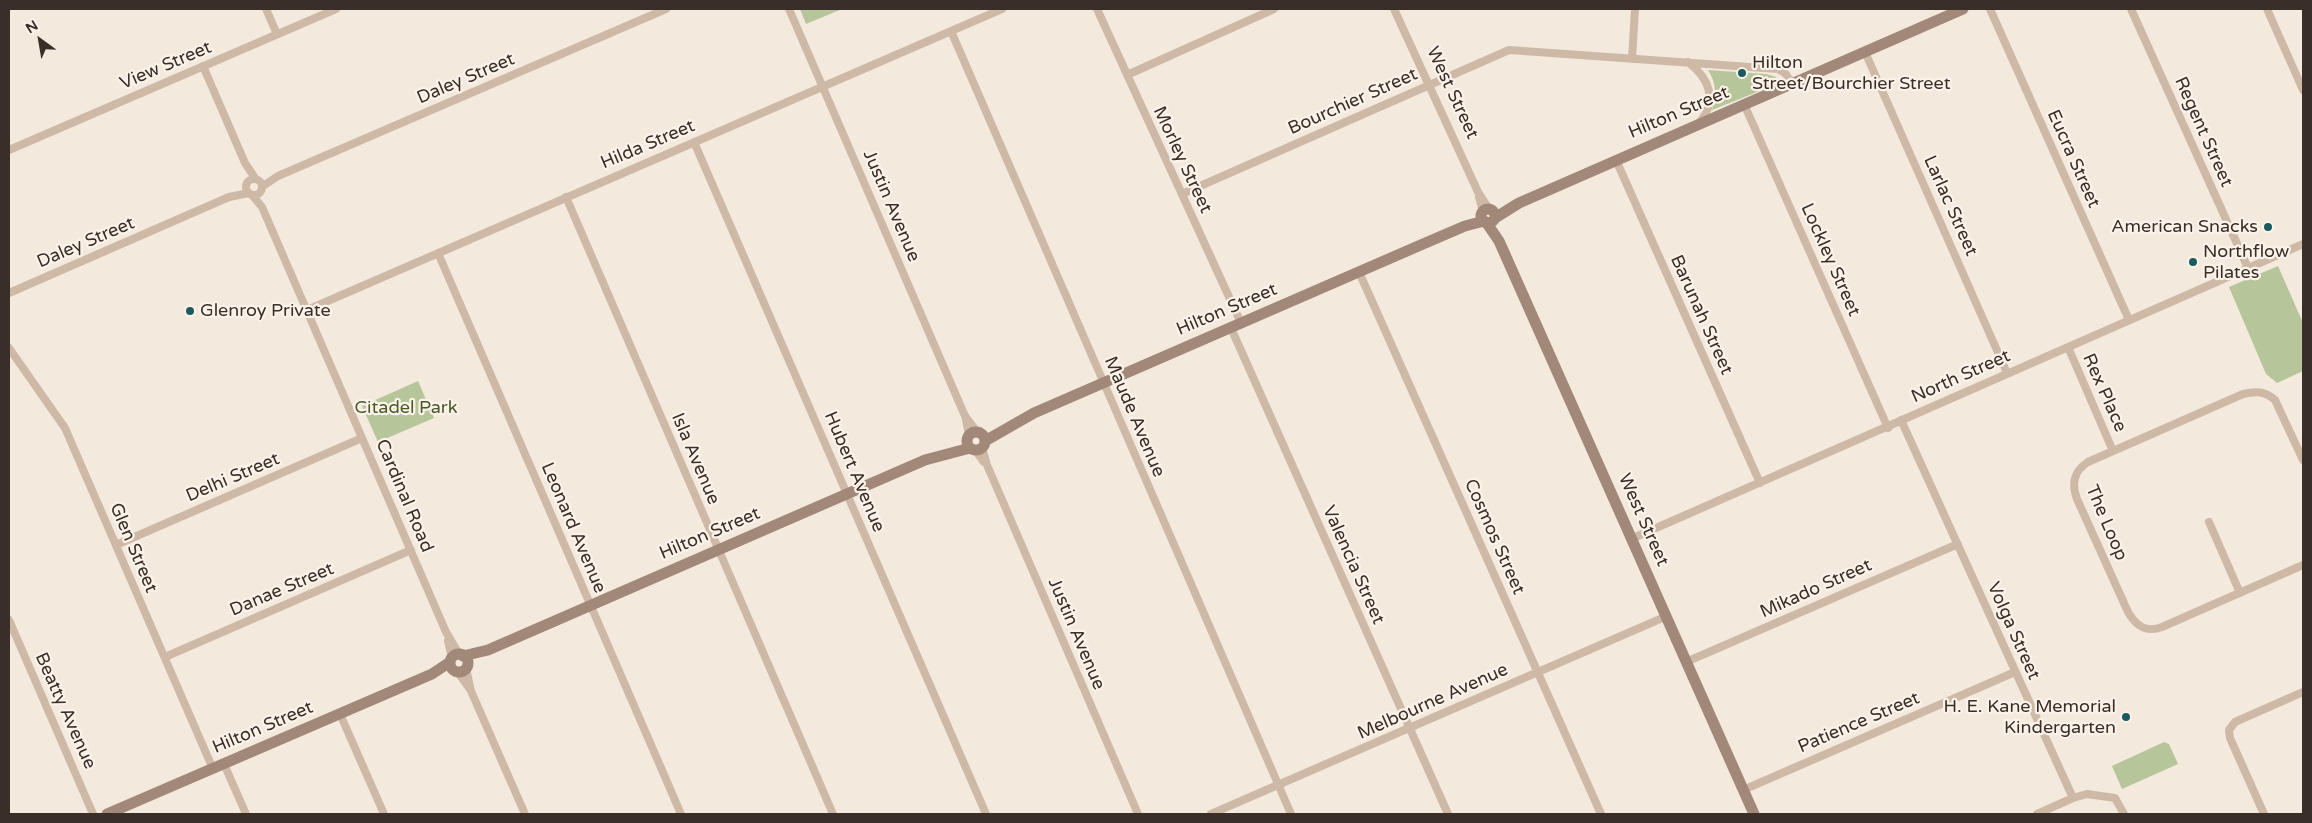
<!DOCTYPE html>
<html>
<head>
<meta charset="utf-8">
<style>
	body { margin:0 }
	#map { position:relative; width:2312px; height:823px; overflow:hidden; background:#f4e9dd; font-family:"Varela Round",sans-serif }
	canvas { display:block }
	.frame { position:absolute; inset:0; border:10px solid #3a2e28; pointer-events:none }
	.north { position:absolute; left:15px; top:15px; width:50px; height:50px; -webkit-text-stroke:4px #fbf3ea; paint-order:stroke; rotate:328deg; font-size:14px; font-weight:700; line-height:20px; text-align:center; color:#3a2e28 }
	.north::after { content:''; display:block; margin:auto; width:18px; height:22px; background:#3a2e28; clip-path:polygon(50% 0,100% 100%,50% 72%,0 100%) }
</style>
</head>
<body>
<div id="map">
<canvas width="2312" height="823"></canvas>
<div class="frame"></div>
<div class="north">N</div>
</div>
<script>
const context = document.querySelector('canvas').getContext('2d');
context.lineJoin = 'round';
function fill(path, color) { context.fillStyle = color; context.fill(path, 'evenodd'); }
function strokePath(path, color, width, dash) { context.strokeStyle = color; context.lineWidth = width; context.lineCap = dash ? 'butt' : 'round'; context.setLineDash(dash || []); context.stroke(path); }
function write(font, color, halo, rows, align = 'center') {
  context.font = font + ' "Varela Round",sans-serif'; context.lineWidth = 4.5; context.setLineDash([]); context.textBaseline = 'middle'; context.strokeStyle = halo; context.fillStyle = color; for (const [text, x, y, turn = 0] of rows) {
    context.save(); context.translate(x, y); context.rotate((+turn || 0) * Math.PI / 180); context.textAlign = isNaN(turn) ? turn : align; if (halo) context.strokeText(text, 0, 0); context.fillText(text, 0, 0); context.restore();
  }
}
fill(new Path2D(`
	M800,9h42l-36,15z
	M1708,70l58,4 10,3 1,7 -65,26c4,-16 5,-26 -4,-40z
	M2278,266l25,57v48l-26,12 -11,-9 -37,-87z
	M418,381l16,37 -56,24 -16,-36z
	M2164,742l5,2 9,20 -56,25 -10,-23z`), '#b7c59b');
strokePath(new Path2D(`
	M266,9l11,25
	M789,9l176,407 12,16
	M1097,9l144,314
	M1394,9l84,183 11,17
	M1990,9l139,311
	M2131,9l117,259
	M2267,9l36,81
	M951,31l340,783
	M1865,52l142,321
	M1632,59l3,-50
	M1688,62c21,16 30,38 12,60
	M203,66l42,97 10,15
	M1127,75l147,-66
	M1744,104l144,324
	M694,142l292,672
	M9,150l327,-141
	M1616,160l144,323
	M246 187a8 8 0 1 1 16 0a8 8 0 1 1-16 0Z
	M263,186l15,-10 388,-167
	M1182,194l327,-144 269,19 7,4 7,10
	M252,195l10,12 184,425 13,22
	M566,197l267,617
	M1479,197l4,15
	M438,253l243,561
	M1359,272l242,542
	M9,293l220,-96 20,-4
	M307,310l695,-301
	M1231,328l217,486
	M2068,347l45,104
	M9,348l56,80 148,341
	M966,420l3,15
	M1901,420l172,378 14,-4 28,4 9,16
	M982,447l5,18 151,349
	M975,450l9,12
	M2303,460l-28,-60c-10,-9 -19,-9 -32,-6l-155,68c-14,9 -17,21 -11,37l51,113c8,14 18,21 34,15l141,-62
	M2209,522l31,71
	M1631,539l672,-295
	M116,545l246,-107
	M9,620l84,194
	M448,641l4,17
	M165,657l246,-107
	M1686,662l272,-118
	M466,668l5,23 54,123
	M457,671l12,17
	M340,714l44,100
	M224,764l22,50
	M1743,790l272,-118
	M1211,814l456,-198
	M2037,814l36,-16
	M2264,814l-34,-76 -1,-8 6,-8 68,-30`), '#ceb9a7', 8);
strokePath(new Path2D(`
	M1481 216a7 7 0 1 1 14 0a7 7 0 1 1-14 0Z
	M1495,218l24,-15 444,-194
	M1486,222l13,19 255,573
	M967 441a9 9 0 1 1 18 0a9 9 0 1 1-18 0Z
	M985,441l49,-28 389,-169 42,-18 19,-5
	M450 663a9 9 0 1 1 18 0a9 9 0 1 1-18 0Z
	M463,656l25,-6 437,-190 45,-12
	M107,814l325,-140 18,-12`), '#a28878', 11);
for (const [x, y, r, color] of [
	[1742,73,5,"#1a5b5f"],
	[2268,227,5,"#1a5b5f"],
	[2193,262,5,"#1a5b5f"],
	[190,311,5,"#1a5b5f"],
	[2126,717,5,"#1a5b5f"]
]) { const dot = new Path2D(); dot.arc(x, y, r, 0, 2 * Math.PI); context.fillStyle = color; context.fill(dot); strokePath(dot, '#fbf3ea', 2); }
write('18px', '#3a2e28', '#fbf3ea', [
	["Hilton",1752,63],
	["Street/Bourchier Street",1752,84],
	["American Snacks",2258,227,"right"],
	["Northflow",2203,252],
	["Pilates",2203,273],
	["Glenroy Private",200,311],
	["H. E. Kane Memorial",2116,707,"right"],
	["Kindergarten",2116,728,"right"]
], 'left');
write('18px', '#3a2e28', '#fbf3ea', [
	["View Street",166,66,-23],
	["Daley Street",466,79,-23],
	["West Street",1452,93,65],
	["Bourchier Street",1353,102,-24],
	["Hilton Street",1679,113,-23],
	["Regent Street",2203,132,66],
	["Hilda Street",648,145,-23],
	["Eucra Street",2073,159,66],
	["Morley Street",1182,160,65],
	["Justin Avenue",891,206,67],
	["Larlac Street",1950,206,66],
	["Daley Street",86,243,-23],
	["Lockley Street",1830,260,66],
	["Hilton Street",1227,310,-23],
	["Barunah Street",1701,315,66],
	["North Street",1961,377,-24],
	["Rex Place",2104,393,66],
	["Maude Avenue",1134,417,67],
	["Isla Avenue",695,459,67],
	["Hubert Avenue",854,472,67],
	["Delhi Street",233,478,-23],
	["Cardinal Road",404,496,67],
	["West Street",1643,520,66],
	["The Loop",2106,523,67],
	["Leonard Avenue",573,528,67],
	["Hilton Street",710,534,-23],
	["Cosmos Street",1494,537,66],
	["Glen Street",133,548,67],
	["Valencia Street",1353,565,66],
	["Mikado Street",1816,589,-24],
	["Danae Street",282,590,-23],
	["Volga Street",2013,631,66],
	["Justin Avenue",1076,634,67],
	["Melbourne Avenue",1433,702,-24],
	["Beatty Avenue",65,711,66],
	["Patience Street",1859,723,-23],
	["Hilton Street",263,728,-23]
]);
write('18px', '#495a2a', '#fbf3ea', [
	["Citadel Park",406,408]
]);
</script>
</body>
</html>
